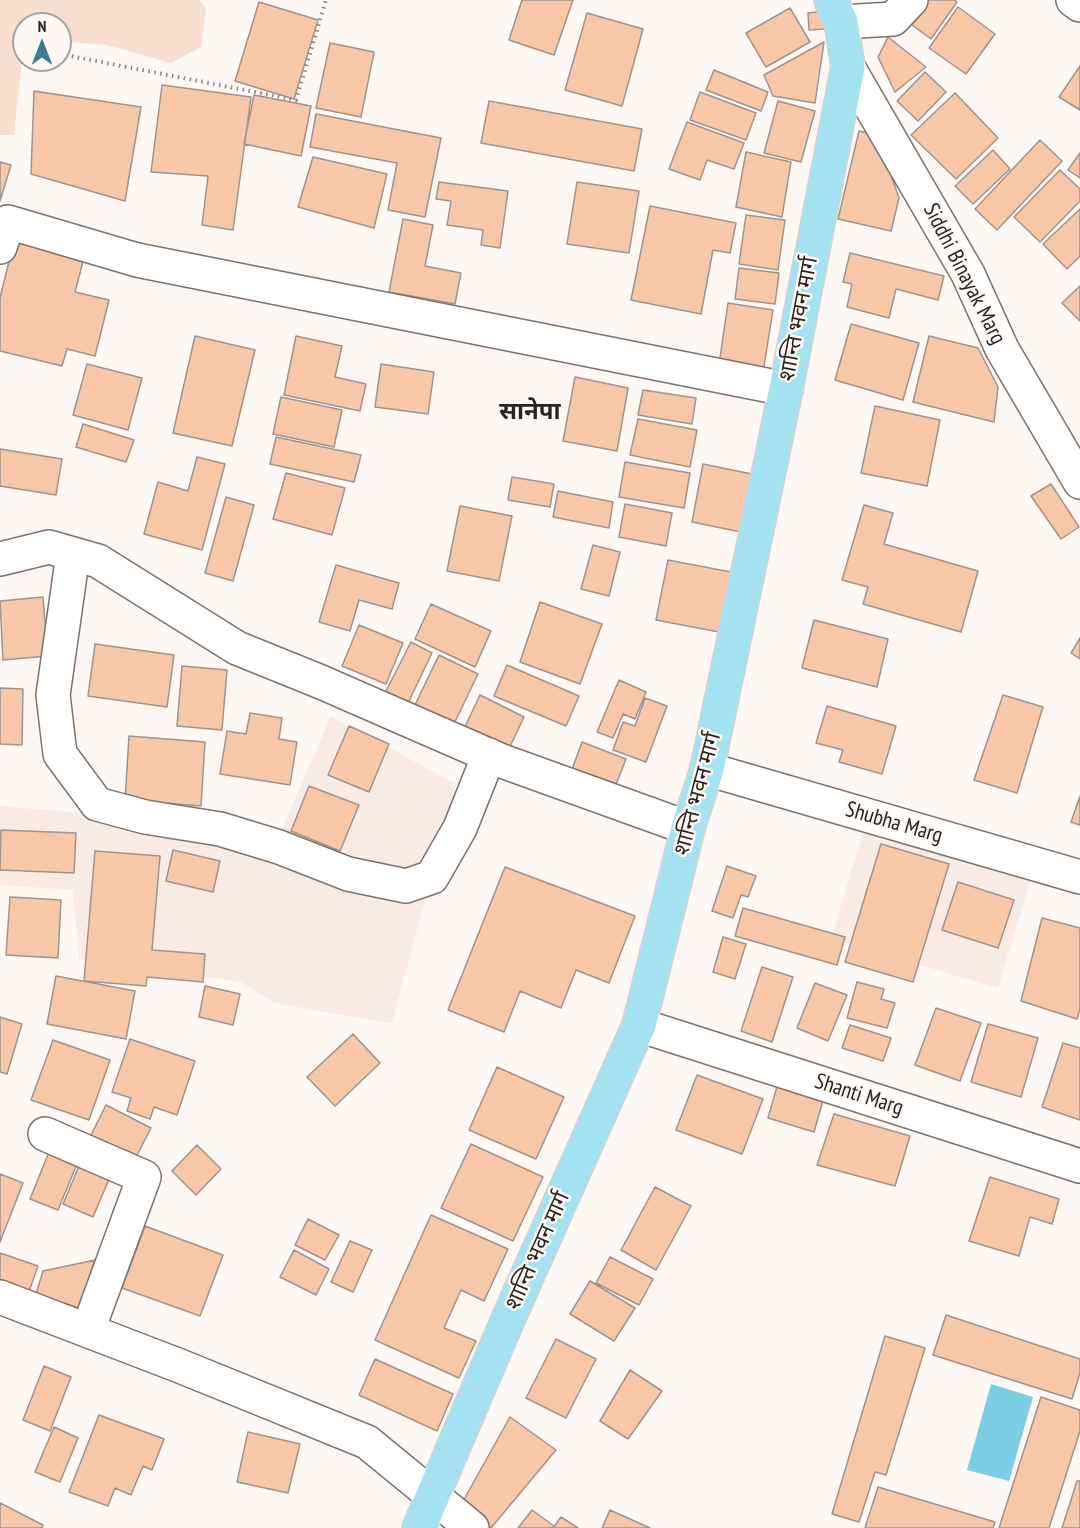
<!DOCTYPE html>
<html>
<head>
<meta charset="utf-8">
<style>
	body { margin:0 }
	#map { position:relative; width:1080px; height:1528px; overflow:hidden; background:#fdf8f4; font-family:"PT Sans Narrow",sans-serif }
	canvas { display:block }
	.north { position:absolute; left:12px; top:12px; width:60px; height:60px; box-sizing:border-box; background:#fdf8f4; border:2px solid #a8a3a0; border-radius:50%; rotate:0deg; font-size:16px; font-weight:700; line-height:24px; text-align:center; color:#292421 }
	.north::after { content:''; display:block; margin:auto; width:21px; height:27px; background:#3b7d8e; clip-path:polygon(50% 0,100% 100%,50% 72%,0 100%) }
</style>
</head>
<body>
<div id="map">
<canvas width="1080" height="1528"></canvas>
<div class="north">N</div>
</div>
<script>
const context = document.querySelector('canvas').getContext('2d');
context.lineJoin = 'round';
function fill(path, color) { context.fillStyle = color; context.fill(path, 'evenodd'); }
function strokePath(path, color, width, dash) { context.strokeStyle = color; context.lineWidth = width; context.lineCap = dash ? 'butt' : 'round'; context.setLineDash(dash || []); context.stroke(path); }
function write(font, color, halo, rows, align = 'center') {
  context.font = font + ' "PT Sans Narrow","Noto Sans Devanagari",sans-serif'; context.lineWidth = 5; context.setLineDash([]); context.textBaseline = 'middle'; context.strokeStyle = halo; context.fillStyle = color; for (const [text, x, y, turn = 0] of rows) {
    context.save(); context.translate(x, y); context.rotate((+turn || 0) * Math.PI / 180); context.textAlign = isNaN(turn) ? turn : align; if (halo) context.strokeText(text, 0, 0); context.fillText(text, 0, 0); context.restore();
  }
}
fill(new Path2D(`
	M331,716l125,68 -64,239 -118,-20 -33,-21 -162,-23 -6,-69 -73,-5v-79l281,25z
	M864,829l167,50 -33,109 -167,-49z`), '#f8ebe4');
fill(new Path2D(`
	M0,0h199l7,8 -5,39 -30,16 -64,-18 -47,-4v-17h-36c0,37 -7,74 -10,111h-14z`), '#f7dece');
fill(new Path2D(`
	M991,1384l42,13 -24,84 -42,-11z`), '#7bcee5');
const building = new Path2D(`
	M522,0h51l-19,55 -45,-15z
	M924,0h30l3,2 -26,37 -23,-17z
	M259,2l59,18 -24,79 -59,-18z
	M958,7l37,27 -29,40 -37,-26z
	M790,8l20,34 -44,25 -20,-34z
	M825,11v18l-16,1 -1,-17z
	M587,13l56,16 -21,77 -57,-16z
	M888,37l38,30 -31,25 -17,-35z
	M824,42l-9,61 -42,-7 -9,-21z
	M330,43l44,9 -13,65 -45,-9z
	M1080,66v44l-21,-13z
	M714,70l54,22 -7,19 -55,-21z
	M925,72l21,20 -28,29 -21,-20z
	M162,85l89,12 -18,133 -31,-5 6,-49 -57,-4z
	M34,91l107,16 -16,94 -94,-27z
	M700,92l56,21 -10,27 -56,-20z
	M955,93l43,45 -42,41 -45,-44z
	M254,95l57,11 -10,50 -57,-12z
	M489,101l153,28 -8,42 -153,-28z
	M778,101l37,10 -14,51 -37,-9z
	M316,114l125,24 -16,79 -37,-7 9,-47 -87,-16z
	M687,122l57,21 -10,26 -27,-9 -7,20 -31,-11z
	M859,131l18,4 22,63 -8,33 -53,-12z
	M1040,140l22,21 -65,69 -22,-21z
	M993,150l17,19 -37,35 -18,-18z
	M746,152l45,10 -9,55 -46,-10z
	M1080,153v25l-12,-8z
	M313,157l74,17 -13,54 -76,-21z
	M0,162l11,3 -11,36z
	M1060,170l20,19v12l-40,41 -26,-25z
	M439,182l69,9 -8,57 -19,-3 2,-15 -36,-5 4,-24 -15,-2z
	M577,182l62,9 -10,62 -62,-9z
	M650,206l86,17 -6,30 -17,-3 -12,64 -70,-14z
	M1080,209v47l-13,13 -24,-25z
	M746,215l39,5 -7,50 -39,-6z
	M403,219l30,6 -8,41 36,7 -6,31 -66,-12z
	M15,237l70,17 -10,38 34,8 -14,56 -28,-7 -5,17 -62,-15v-53z
	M850,253l94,23 -6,24 -42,-11 -7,29 -42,-11 5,-23 -9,-2z
	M739,268l40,5 -4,31 -40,-5z
	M1080,286v35l-18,-18z
	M728,303l45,7 -11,69 -44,-8z
	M851,324l68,19 -16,57 -68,-20z
	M195,336l60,14 -23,96 -59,-13z
	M296,336l46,10 -7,31 31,7 -6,27 -76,-16z
	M929,336l49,12 20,39 -4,35 -81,-20z
	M87,364l55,14 -14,52 -55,-15z
	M381,364l53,8 -6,42 -53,-7z
	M575,377l53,11 -11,63 -54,-10z
	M643,390l53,8 -4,26 -54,-9z
	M281,397l61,13 -8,37 -61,-13z
	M875,406l65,14 -13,66 -66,-13z
	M638,419l59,11 -7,37 -60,-12z
	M83,424l51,16 -8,22 -50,-15z
	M276,437l85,18 -7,27 -84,-18z
	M0,449l62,10 -6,36 -56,-9z
	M197,457l28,7 -23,86 -58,-16 14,-52 30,9z
	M625,462l65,11 -6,35 -65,-11z
	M703,464l49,10 -11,58 -49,-10z
	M286,473l59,15 -13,47 -59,-16z
	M512,477l42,7 -4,23 -42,-7z
	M1051,484l28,43 -18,12 -30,-43z
	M558,491l55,11 -4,26 -56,-11z
	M226,497l28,8 -21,76 -28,-8z
	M625,504l47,9 -6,33 -47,-9z
	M864,505l29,8 -9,31 94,27 -17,61 -98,-28 5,-17 -26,-7z
	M460,506l52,10 -13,65 -52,-10z
	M593,545l27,7 -11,44 -28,-7z
	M668,560l63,12 -12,60 -63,-12z
	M336,565l63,18 -7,26 -33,-9 -9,31 -31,-9z
	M43,597l5,59 -45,4 -3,-59z
	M540,602l62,22 -22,60 -60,-22z
	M431,604l60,27 -16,36 -60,-28z
	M814,620l74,19 -11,48 -75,-19z
	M359,625l44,18 -17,41 -44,-18z
	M1080,638v21l-9,-6z
	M411,642l21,11 -24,50 -23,-10z
	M95,644l79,11 -7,52 -79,-11z
	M439,655l39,19 -25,52 -39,-19z
	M507,665l72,31 -13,30 -72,-30z
	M182,666l45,4 -5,60 -45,-4z
	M619,680l27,12 -11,27 -12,-5 -10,24 -16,-6z
	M0,688l23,1 -1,56 -22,-1z
	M480,695l44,22 -17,36 -44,-22z
	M1003,695l40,12 -26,86 -43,-13z
	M645,698l22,8 -21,56 -33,-12 10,-28 12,4z
	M827,706l69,20 -14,48 -43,-12 4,-12 -27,-7z
	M250,713l32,5 -3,21 18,3 -7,43 -70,-11 7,-43 19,3z
	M349,726l40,18 -20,48 -41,-17z
	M129,736l76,6 -4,64 -76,-6z
	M582,742l44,17 -13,33 -43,-17z
	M309,786l50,19 -19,46 -49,-20z
	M1080,796v29l-9,-3z
	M1,830l75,3 -2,40 -74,-3z
	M881,844l68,20 -36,118 -68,-20z
	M173,850l47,11 -7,31 -47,-11z
	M95,851l65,5 -8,94 53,4 -2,28 -56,-5 -1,9 -62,-5z
	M727,866l29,10 -8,21 -7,-2 -8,23 -21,-7z
	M505,867l130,49 -26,67 -33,-13 -15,38 -41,-17 -16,41 -56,-22z
	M958,882l56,18 -16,48 -56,-18z
	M10,897l51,3 -3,58 -52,-3z
	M743,908l102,29 -8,28 -102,-29z
	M1042,918l38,10v81l-3,10 -56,-18z
	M723,937l23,7 -11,35 -22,-7z
	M762,967l31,10 -21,65 -31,-11z
	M56,976l79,15 -9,48 -79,-15z
	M857,982l27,7 -3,10 14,4 -8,25 -40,-10z
	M815,983l32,12 -19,46 -31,-13z
	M205,986l35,8 -7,31 -34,-8z
	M936,1008l45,15 -21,58 -45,-16z
	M0,1017l22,7 -15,50 -7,-2z
	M988,1024l50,14 -17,59 -50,-15z
	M850,1025l41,13 -8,23 -41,-13z
	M353,1034l27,29 -45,43 -28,-29z
	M130,1039l65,22 -18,54 -23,-8 -4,12 -23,-8 4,-13 -19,-6z
	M53,1040l57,20 -21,60 -58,-20z
	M1063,1043l17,5v72l-38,-13z
	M497,1067l67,30 -28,62 -67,-29z
	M697,1075l66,24 -21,55 -66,-24z
	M780,1076l46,14 -12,42 -46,-14z
	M106,1105l45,23 -17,33 -45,-22z
	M834,1114l76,22 -15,50 -78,-21z
	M471,1144l72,33 -30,64 -72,-33z
	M197,1145l24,24 -25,26 -24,-24z
	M49,1152l28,12 -19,46 -28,-11z
	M79,1166l30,13 -16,38 -30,-13z
	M0,1174l23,9 -23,59z
	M990,1177l69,22 -7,25 -22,-7 -11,39 -50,-15z
	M655,1187l36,19 -35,64 -35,-20z
	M431,1215l77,34 -24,52 -23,-11 -17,38 32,13 -17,37 -84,-38z
	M308,1219l31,16 -14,25 -30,-15z
	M145,1226l78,29 -23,61 -78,-28z
	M350,1241l22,9 -19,42 -22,-10z
	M294,1250l35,19 -13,26 -36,-18z
	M0,1253l38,13 -12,34 -26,-9z
	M610,1257l43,22 -14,26 -43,-22z
	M95,1260l-16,48 -43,-14 7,-23z
	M590,1281l45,27 -21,33 -44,-27z
	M946,1315l134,44v14l-8,26 -139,-44z
	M885,1336l40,12 -39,127 -11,-3 -16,50 -27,-8z
	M556,1339l40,20 -30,59 -40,-20z
	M375,1359l78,35 -16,37 -78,-36z
	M44,1366l27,11 -21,54 -27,-11z
	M630,1370l32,21 -34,48 -28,-18z
	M1041,1397l39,13v21l-31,97h-50z
	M99,1415l65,24 -12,31 -9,-4 -12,29 -16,-7 -7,18 -39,-14z
	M510,1417l46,33 -65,78 -29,-25z
	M54,1427l24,11 -18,44 -25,-10z
	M248,1432l52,12 -12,49 -51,-11z
	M1077,1481h3v47h-18z
	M878,1487l117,35 -2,6h-128z
	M0,1503l43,22 -1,3h-42z
	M532,1510l22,16 -2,2h-34z
	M610,1510l40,18h-48z
	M561,1517l17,11h-25z`);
fill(building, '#f8c7a8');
strokePath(building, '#a0938c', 1.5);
const minor = new Path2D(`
	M1073,0l7,5
	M841,22l52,-3 18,-19
	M848,67l120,207 34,75 78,133
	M0,247l8,-25 129,38 649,129
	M73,554l-20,141 7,59 37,50 48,13 75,12 59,18 69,27 58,12 26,-9 28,-49 29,-73
	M0,559l49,-12 49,14 139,87 84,34 181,79 186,67
	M707,769l373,108
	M639,1025l441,141
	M45,1134l99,43 -56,153
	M0,1297l180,69 187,76 105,86`);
const major = new Path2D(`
	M419,1528l90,-211 130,-292 49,-197 19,-59 79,-380 62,-322 -7,-45 -10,-22`);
strokePath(minor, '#7e726b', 36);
strokePath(major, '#d4d3d3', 36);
strokePath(new Path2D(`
	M60,54l236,46 30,-100`), '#898481', 4, [1.5, 4.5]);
strokePath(minor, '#fff', 33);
strokePath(major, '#a4e2f2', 33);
write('22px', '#292421', '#fdf8f4', [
	["Siddhi Binayak Marg",964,274,63],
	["शान्ति भवन मार्ग",799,319,-79],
	["शान्ति भवन मार्ग",698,794,-75],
	["Shubha Marg",894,823,16],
	["Shanti Marg",859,1095,18],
	["शान्ति भवन मार्ग",538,1251,-66]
]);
write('bold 24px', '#292421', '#fdf8f4', [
	["सानेपा",530,412]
]);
</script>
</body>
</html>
